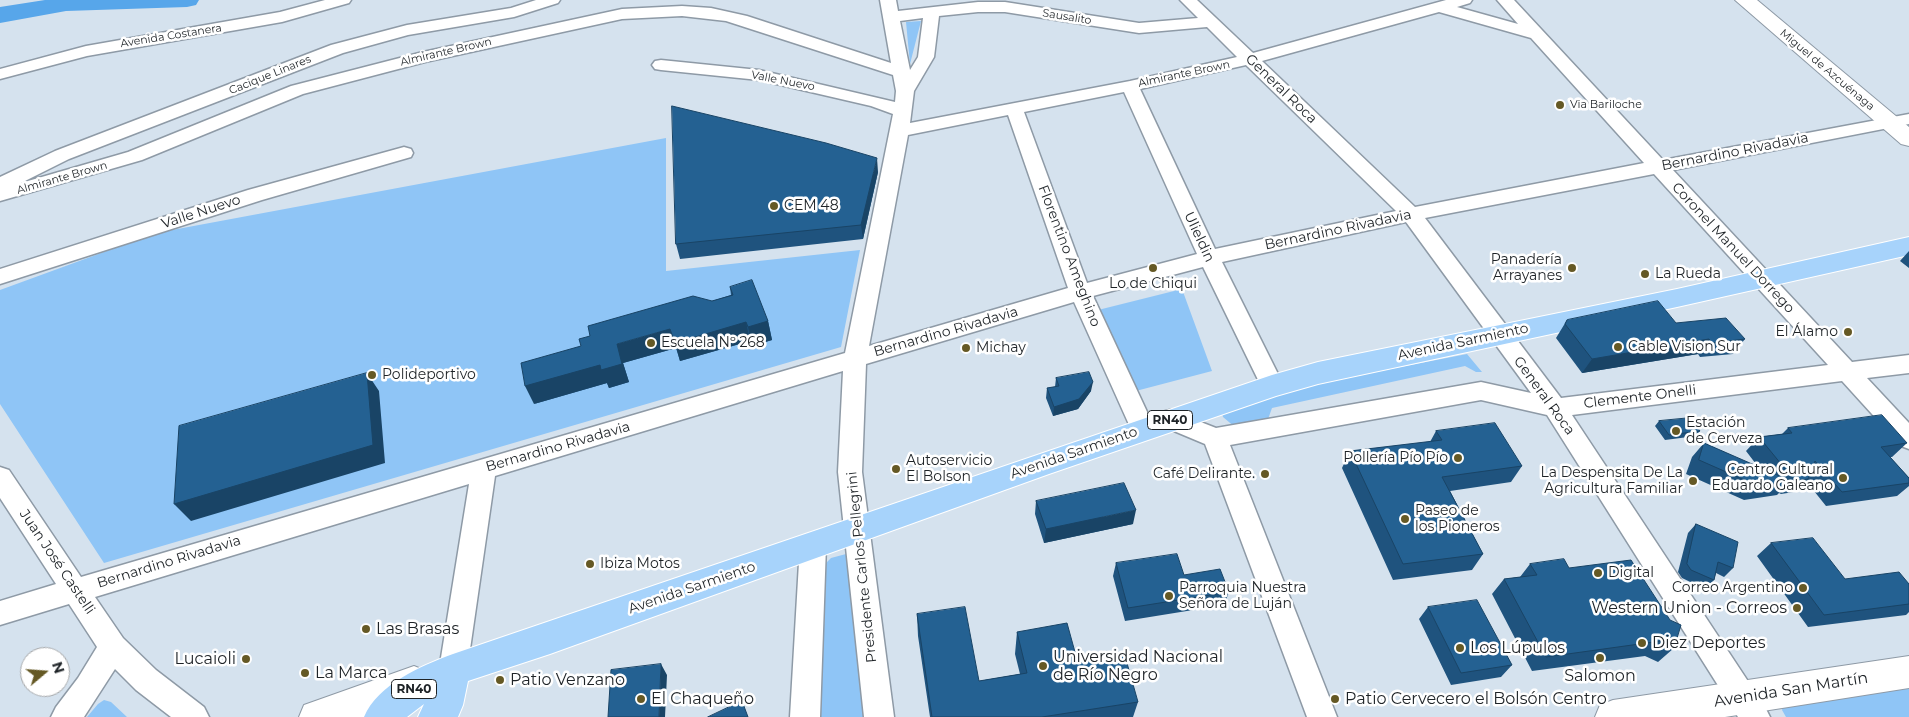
<!DOCTYPE html>
<html>
<head>
<meta charset="utf-8">
<style>
	body { margin:0 }
	#map { position:relative; width:1909px; height:717px; overflow:hidden; background:#d5e2ee; font-family:Montserrat,sans-serif }
	canvas { display:block }
	.north { position:absolute; left:20px; top:647px; width:50px; height:50px; box-sizing:border-box; background:#fff; border:1px solid #a5a7a9; border-radius:50%; rotate:72deg; font-size:14px; font-weight:700; line-height:20px; text-align:center; color:#1e2327 }
	.north::after { content:''; display:block; margin:auto; width:18px; height:22px; background:#655925; clip-path:polygon(50% 0,100% 100%,50% 72%,0 100%) }
</style>
</head>
<body>
<div id="map">
<canvas width="1909" height="717"></canvas>
<div class="north">N</div>
</div>
<script>
const context = document.querySelector('canvas').getContext('2d');
context.lineJoin = 'round';
function fill(path, color) { context.fillStyle = color; context.fill(path, 'evenodd'); }
function strokePath(path, color, width, dash) { context.strokeStyle = color; context.lineWidth = width; context.lineCap = dash ? 'butt' : 'round'; context.setLineDash(dash || []); context.stroke(path); }
function write(font, color, halo, rows, align = 'center') {
  context.font = font + ' Montserrat,sans-serif'; context.lineWidth = 5; context.setLineDash([]); context.textBaseline = 'middle'; context.strokeStyle = halo; context.fillStyle = color; for (const [text, x, y, turn = 0] of rows) {
    context.save(); context.translate(x, y); context.rotate((+turn || 0) * Math.PI / 180); context.textAlign = isNaN(turn) ? turn : align; if (halo) context.strokeText(text, 0, 0); context.fillText(text, 0, 0); context.restore();
  }
}
fill(new Path2D(`
	M921,21l-11,43 -4,-42z
	M666,138v133l194,-21 -19,97 -737,216 -104,-159v-114l156,-57z
	M1182,289l30,82 -80,21 -34,-82z
	M1467,354l15,18h-6l-11,-6 -193,42 -5,14 -31,6 -13,-11 -2,-8c81,-24 164,-39 246,-55z
	M846,554l5,3 14,160h-47l7,-153 6,-6z
	M1909,681v36h-123l-4,-7 2,-8z
	M104,700l7,2 16,15h-40l11,-13z`), '#8fc5f6');
fill(new Path2D(`
	M45,0h154l-3,5 -9,2 -121,4 -66,12v-16z`), '#57a6ea');
const street = new Path2D(`
	M325,0h26l-2,3 -67,19 -195,34 -87,23v-10l86,-23 194,-34z
	M536,0h24l-2,3 -44,14 -106,18 -65,18 -274,106 -48,24 107,-31 163,-66 132,-34 199,-43 60,-3 29,2 36,8 144,47 -11,-63h16l2,11 80,-9h27l134,21 59,-5 -18,-18h17l56,53 193,-53h26l-2,3 -13,4 61,17 -21,-24h17l149,160 246,-46v10l-236,46 179,192 57,-7v18l-42,5 42,45v26l-8,-3 -59,-65 -270,34 193,292 5,10h-32l-191,-302 -66,-15 -251,45 107,272h-30l-102,-273 -43,-18 -4,-7 4,-7 8,-2 46,18 265,-46 50,11 -125,-171 -184,40 62,124 -4,6 -8,3 -8,-3 -61,-125 -110,29 62,133 -4,7 -8,2 -8,-2 -4,-7 -57,-127 -208,62 -4,108 32,245h-30l-26,-245 5,-101 -348,105 -28,194 -4,9 -10,4 -10,-4 -4,-9 30,-186 -374,113 28,41 33,32 48,37 5,10h-38l-35,-27 -21,-21 -31,48h-33l5,-10 22,-29 19,-31 -28,-43 -69,21v-24l56,-17 -56,-86v-31l9,3 72,107 764,-224 48,-239 -22,-8 -112,-26 -98,-10 -6,-1 -3,-4 3,-4 6,-1 98,10 136,32 1,-11 -3,-16 -167,-54 -44,-5 -60,3 -197,43 -122,32 -161,66 -142,41v-24l55,-26 276,-106 76,-20 104,-17zM978,12h27l134,21 68,-6 30,30 -107,24 -220,42 4,-32 20,-34 5,-41zM1439,12l92,26 113,125 -229,44 -153,-146zM923,18l-5,39 -8,13 -10,-49zM1246,65l150,146 -181,38 -75,-160zM1124,92l73,162 -110,29 -63,-171zM1008,115l60,173 -199,58 39,-211zM1654,174l174,191 -267,33 -136,-180z
	M404,147l7,2 2,4 -2,4 -149,43 -262,84v-15l248,-79z
	M813,534l9,3 4,8 -6,172h-30l10,-172 4,-8z`);
const secondary = new Path2D(`
	M1735,0h22l152,127v19l-8,-2z
	M1909,656v32l-184,29h-130l5,-12 13,-5z
	M414,666l12,5 5,12 -5,12 -61,22h-66l5,-12z`);
const highway = new Path2D(`
	M1909,237v18l-232,52 -359,77 -42,12 -227,78 -499,180 -82,27 -5,24 -5,12h-40l6,-13 -17,13h-43c14,-33 57,-51 89,-63l819,-279 46,-13 359,-73z`);
strokePath(street, '#8e9aa6', 3);
strokePath(secondary, '#8e9aa6', 2);
strokePath(highway, '#fff', 2);
fill(street, '#fff');
fill(secondary, '#fff');
fill(highway, '#a7d3fb');
fill(new Path2D(`
	M878,172l-15,67 -183,20 -4,-15z
	M1909,251v17l-9,-7z
	M730,287l38,34 4,19 -20,6 -2,-5 -70,20 -4,-13 -53,15 6,19 -20,6 -2,-5 -73,21 178,-103 19,-6z
	M1567,320l109,3 69,16 -12,15 -33,3 -2,-3 -116,19 -26,-35z
	M1056,378l35,13 -13,18 -25,7 -7,-18 1,-10 8,-1z
	M1659,421l41,10 -4,5 -31,4 -10,-14z
	M1788,428l119,15 -15,14h-2l19,21v8l-12,10 -71,10 -20,-25 -12,11 -13,2 -2,-1 -2,2 -33,5 -58,-26 6,-17 12,-14 55,25 -13,-17 13,-14 23,-3z
	M1436,431l86,35 -11,16 -61,9 33,63 -11,16 -79,10 -51,-112 8,-17 80,-9z
	M1036,501l97,23 -89,19 -9,-29z
	M1696,524l37,44 -9,9 -8,-4 -2,7 -9,9 -23,-11 -4,-6 10,-39z
	M1771,543l74,36 64,5v28l-3,3 -98,12 -51,-71z
	M1116,563l68,12 45,17 -5,13 -99,16 -12,-45z
	M1530,564l39,4 105,80 -16,14 -13,-6 -113,15 -40,-77 12,-15 16,-2z
	M1428,607l84,58 -11,12 -50,8 -32,-66z
	M917,614l62,67 41,-7 -5,-20 2,-22 61,31 60,39 -5,15h-203l-12,-81z`), '#1f537e');
fill(new Path2D(`
	M877,158l1,14 -15,67 -2,-14z
	M768,321l4,19 -20,6 -4,-19z
	M746,322l4,19 -70,20 -5,-18z
	M670,329l6,19 -53,15 6,19 -20,6 -2,-5 -73,21 -9,-18 92,-42z
	M1709,339l-11,15 -116,19 10,-14z
	M367,373l12,18 6,72 -194,58 -17,-17z
	M1093,382l-2,9 -13,18 -25,7 1,-9z
	M1136,510l-3,14 -89,19 2,-14z
	M661,664l6,11 -2,42h-6z`), '#194466');
const building = new Path2D(`
	M672,106l154,37 51,15 -16,67 -185,19z
	M752,280l16,41 -20,6 -2,-5 -71,21 -5,-14 -53,15 5,20 -21,6 -1,-5 -75,21 -4,-23 60,-17 -2,-7 11,-3 -2,-10 105,-30 19,5 21,-6 -3,-8z
	M1658,301l18,22 50,-5 19,21 -33,4 -3,-4 -117,20 -27,-35 2,-4z
	M1089,372l4,10 -14,17 -25,8 -7,-19 12,-2 -3,-8z
	M367,373l6,72 -199,59 5,-78z
	M1882,415l25,28 -26,4 28,31v5l-67,9 -27,-31 -7,18 -13,2 -36,-44 33,-4 -4,-5z
	M1690,418l10,13 -31,4 -10,-14z
	M1495,423l27,43 -80,11 41,77 -80,10 -53,-113 92,-11 -6,-9z
	M1704,443l87,38 -33,5 -59,-26z
	M1124,483l12,27 -90,19 -10,-28z
	M1696,524l42,18 -5,26 -15,-6 -4,18 -23,-10 -4,-6z
	M1813,538l32,41 54,-7 10,12v20l-85,11 -53,-72z
	M1177,554l7,21 36,-6 9,23 -101,16 -12,-45z
	M1564,559l5,9 62,-8 39,60 11,5 -7,23 -13,-7 -115,16 -42,-78 33,-4 -7,-11z
	M1477,600l35,65 -51,8 -33,-66z
	M965,607l14,74 48,-8 -10,-41 50,-9 11,40 47,-7 13,46 -96,15h-110l-15,-103z
	M661,664l-2,53h-51l3,-47z
	M742,701l6,16h-40z`);
fill(building, '#246192');
strokePath(building, '#194466', 1);
for (const [x, y, r, color] of [
	[1560,105,5,"#655925"],
	[774,206,5,"#655925"],
	[1153,268,5,"#655925"],
	[1572,268,5,"#655925"],
	[1645,274,5,"#655925"],
	[1848,332,5,"#655925"],
	[651,343,5,"#655925"],
	[1618,347,5,"#655925"],
	[966,348,5,"#655925"],
	[372,375,5,"#655925"],
	[1676,431,5,"#655925"],
	[1458,458,5,"#655925"],
	[896,469,5,"#655925"],
	[1265,474,5,"#655925"],
	[1843,478,5,"#655925"],
	[1693,481,5,"#655925"],
	[1405,519,5,"#655925"],
	[590,564,5,"#655925"],
	[1598,573,5,"#655925"],
	[1803,588,5,"#655925"],
	[1169,596,5,"#655925"],
	[1797,608,5,"#655925"],
	[366,629,5,"#655925"],
	[1642,643,5,"#655925"],
	[1460,648,5,"#655925"],
	[1600,658,5,"#655925"],
	[246,659,5,"#655925"],
	[1043,666,5,"#655925"],
	[305,673,5,"#655925"],
	[500,680,5,"#655925"],
	[641,699,5,"#655925"],
	[1335,699,5,"#655925"]
]) { const dot = new Path2D(); dot.arc(x, y, r, 0, 2 * Math.PI); context.fillStyle = color; context.fill(dot); strokePath(dot, '#fff', 2); }
write('11px', '#1e2327', '#fff', [
	["Sausalito",1067,17,9],
	["Avenida Costanera",171,36,-9],
	["Almirante Brown",446,52,-13],
	["Miguel de Azcuénaga",1827,70,40],
	["Almirante Brown",1184,74,-12],
	["Cacique Linares",270,75,-22],
	["Valle Nuevo",783,81,11],
	["Almirante Brown",62,178,-16]
]);
write('11px', '#1e2327', '#fff', [
	["Via Bariloche",1570,105]
], 'left');
for (const [x, y, w] of [
	[1170,420,45],
	[414,689,45]
]) { const box = new Path2D(); box.roundRect(x - w / 2, y - 9.5, w, 19, 4); context.fillStyle = '#fff'; context.fill(box); strokePath(box, '#1e2327', 1); }
write('bold 12px', '#1e2327', null, [
	["RN40",1170,420],
	["RN40",414,689]
]);
write('14px', '#1e2327', '#fff', [
	["General Roca",1281,89,44],
	["Bernardino Rivadavia",1735,152,-11],
	["Valle Nuevo",201,212,-18],
	["Bernardino Rivadavia",1338,230,-12],
	["Ulieldin",1199,237,65],
	["Coronel Manuel Dorrego",1733,248,47],
	["Florentino Ameghino",1069,256,69],
	["Bernardino Rivadavia",946,332,-16],
	["Avenida Sarmiento",1463,342,-12],
	["General Roca",1544,396,54],
	["Clemente Onelli",1640,397,-7],
	["Bernardino Rivadavia",558,447,-16],
	["Avenida Sarmiento",1074,453,-19],
	["Juan José Castelli",57,562,56],
	["Bernardino Rivadavia",169,562,-17],
	["Presidente Carlos Pellegrini",862,567,-96],
	["Avenida Sarmiento",692,588,-19]
]);
write('14px', '#1e2327', '#fff', [
	["CEM 48",784,206],
	["Panadería",1562,260,"right"],
	["Arrayanes",1562,276,"right"],
	["La Rueda",1655,274],
	["Lo de Chiqui",1153,284,"center"],
	["El Álamo",1838,332,"right"],
	["Escuela Nº 268",661,343],
	["Cable Vision Sur",1628,347],
	["Michay",976,348],
	["Polideportivo",382,375],
	["Estación",1686,423],
	["de Cerveza",1686,439],
	["Pollería Pío Pío",1448,458,"right"],
	["Autoservicio",906,461],
	["El Bolson",906,477],
	["Centro Cultural",1833,470,"right"],
	["Eduardo Galeano",1833,486,"right"],
	["La Despensita De La",1683,473,"right"],
	["Agricultura Familiar",1683,489,"right"],
	["Café Delirante.",1255,474,"right"],
	["Paseo de",1415,511],
	["los Pioneros",1415,527],
	["Ibiza Motos",600,564],
	["Digital",1608,573],
	["Parroquia Nuestra",1179,588],
	["Señora de Luján",1179,604],
	["Correo Argentino",1793,588,"right"]
], 'left');
write('16px', '#1e2327', '#fff', [
	["Western Union - Correos",1787,608,"right"],
	["Las Brasas",376,629],
	["Diez Deportes",1652,643],
	["Los Lúpulos",1470,648],
	["Universidad Nacional",1053,657],
	["de Río Negro",1053,675],
	["Lucaioli",236,659,"right"],
	["La Marca",315,673],
	["Salomon",1600,676,"center"],
	["Patio Venzano",510,680],
	["El Chaqueño",651,699],
	["Patio Cervecero el Bolsón Centro",1345,699]
], 'left');
write('16px', '#1e2327', '#fff', [
	["Avenida San Martín",1791,690,-9]
]);
</script>
</body>
</html>
